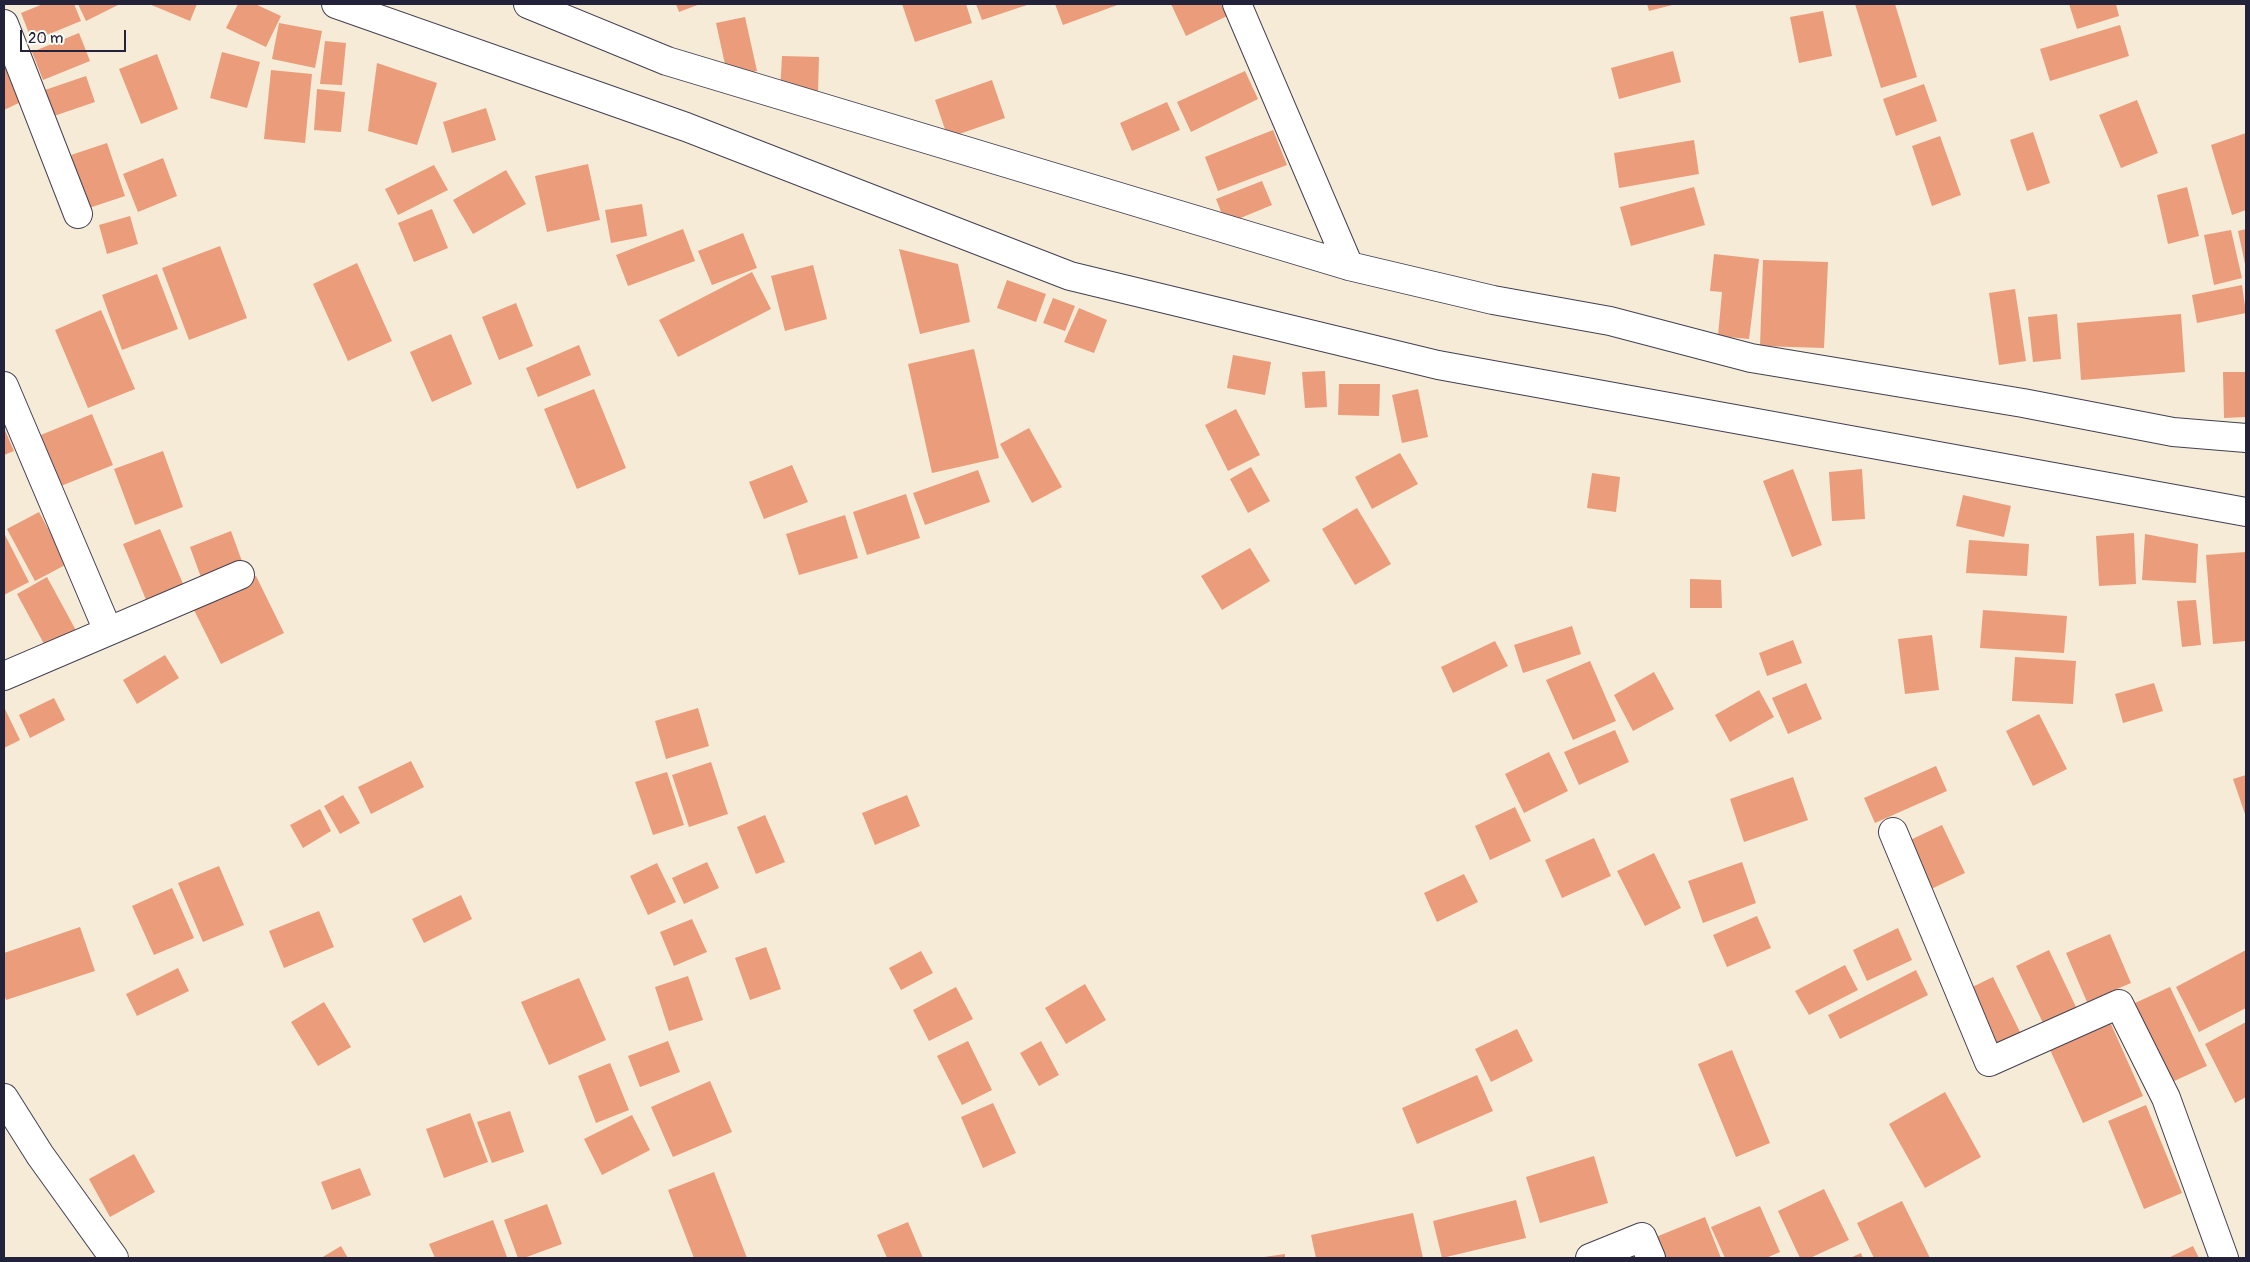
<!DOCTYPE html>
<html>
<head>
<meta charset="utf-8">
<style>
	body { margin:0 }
	#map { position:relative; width:2250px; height:1262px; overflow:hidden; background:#f5ebd6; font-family:Pangolin,sans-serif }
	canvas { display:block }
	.frame { position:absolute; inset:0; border:5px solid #22223b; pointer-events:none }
	.scale { position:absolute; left:20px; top:30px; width:106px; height:22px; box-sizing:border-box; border:2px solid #22223b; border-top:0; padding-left:6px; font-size:15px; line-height:18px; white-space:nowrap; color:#22223b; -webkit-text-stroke:4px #fdfcf7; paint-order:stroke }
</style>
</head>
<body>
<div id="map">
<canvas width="2250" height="1262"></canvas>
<div class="frame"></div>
<div class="scale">20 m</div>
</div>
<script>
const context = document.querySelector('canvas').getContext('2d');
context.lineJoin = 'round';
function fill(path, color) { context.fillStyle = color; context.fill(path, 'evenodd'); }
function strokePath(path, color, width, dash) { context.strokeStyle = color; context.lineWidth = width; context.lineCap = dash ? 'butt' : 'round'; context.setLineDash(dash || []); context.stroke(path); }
fill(new Path2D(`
	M43,4h31l7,17 -49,20 -11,-28z
	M78,4h42l-34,17z
	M149,4h48l-7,17z
	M238,4h17l26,12 -15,31 -40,-19z
	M676,4h24l-21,8z
	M902,4h64l6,19 -57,19z
	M976,4h54l-48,16z
	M1055,4h65l-57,21z
	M1171,4h50l6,12 -41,20z
	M1647,4h29l-27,7z
	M1855,4h40l22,73 -36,11z
	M2069,4h47l3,12 -42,13z
	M1823,11l9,45 -33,7 -9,-46z
	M745,17l12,54 -29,7 -12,-55z
	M279,23l43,8 -7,37 -43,-9z
	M2120,25l9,31 -79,25 -10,-32z
	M79,33l11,28 -47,19 -11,-28z
	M325,41l21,2 -4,42 -22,-1z
	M1673,51l8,31 -62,17 -8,-31z
	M222,52l38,10 -13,46 -37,-10z
	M157,54l21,55 -37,15 -22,-55z
	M782,56l37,1 -1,36 -38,-1z
	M4,58l19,43 -19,9z
	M377,63l60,20 -20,62 -49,-14z
	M271,70l41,4 -7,69 -41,-4z
	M1245,71l13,28 -67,33 -14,-30z
	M86,76l9,26 -44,15 -9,-26z
	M992,80l13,38 -57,20 -13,-38z
	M1924,84l13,37 -41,15 -13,-37z
	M317,89l28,3 -4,40 -27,-2z
	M2137,100l21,53 -37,15 -22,-53z
	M1167,102l13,28 -48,21 -12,-28z
	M486,108l10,32 -44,13 -9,-31z
	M1273,130l14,35 -69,26 -13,-34z
	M2033,132l17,51 -23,8 -17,-51z
	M2246,133v77l-14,5 -21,-70z
	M1940,136l21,59 -29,11 -20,-60z
	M1694,140l5,34 -80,14 -5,-35z
	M107,143l18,53 -36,12 -18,-53z
	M163,158l14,38 -39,16 -15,-38z
	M588,164l12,56 -53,12 -12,-56z
	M434,165l14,25 -50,25 -13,-26z
	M506,170l20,34 -53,30 -20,-34z
	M1262,181l10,24 -46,19 -10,-25z
	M1694,187l11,38 -74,21 -11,-39z
	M2187,187l12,49 -31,8 -11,-49z
	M642,204l5,32 -36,7 -6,-33z
	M432,209l16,39 -34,14 -16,-39z
	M130,216l8,28 -31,10 -8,-29z
	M683,229l12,32 -67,25 -12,-31z
	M2246,229v35h-1l-7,-33z
	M2231,230l11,48 -28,7 -10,-50z
	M743,233l14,35 -45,17 -14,-34z
	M220,246l27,72 -58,22 -27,-72z
	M899,249l59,15 12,58 -50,12z
	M1714,254l45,5 -10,80 -31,-3 4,-44 -12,-1z
	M1763,260l65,2 -4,86 -64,-2z
	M357,263l35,78 -44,20 -35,-77z
	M813,265l14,54 -42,12 -14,-55z
	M752,272l19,37 -93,48 -19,-37z
	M157,274l21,55 -56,21 -20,-55z
	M1007,280l39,14 -10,28 -39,-14z
	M2242,285l4,28 -49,10 -5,-28z
	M2015,289l11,72 -27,4 -10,-72z
	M1053,298l22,8 -10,25 -22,-8z
	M516,303l17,43 -34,14 -17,-43z
	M1079,308l28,12 -13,33 -30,-11z
	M101,310l34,79 -47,19 -33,-78z
	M2057,314l4,45 -28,3 -5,-45z
	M2181,314l4,58 -104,8 -4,-57z
	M451,334l21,50 -40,18 -22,-50z
	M579,345l12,30 -53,22 -12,-29z
	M974,349l25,109 -67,15 -24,-109z
	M1233,355l38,7 -6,33 -38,-7z
	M1325,371l2,36 -22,1 -3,-36z
	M2223,372h23v45l-22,1z
	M1339,384h41l-1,32 -41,-1z
	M594,389l32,79 -49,21 -33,-80z
	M1418,389l10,48 -26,6 -10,-48z
	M1236,409l24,46 -32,16 -23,-46z
	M92,414l21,51 -57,23 -20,-51z
	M4,428l10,23 -10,4z
	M1029,428l33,59 -30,16 -32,-59z
	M163,451l20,56 -48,18 -21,-56z
	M1400,453l18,31 -46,25 -17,-32z
	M792,465l16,37 -44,17 -15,-37z
	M1251,467l19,34 -22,12 -18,-34z
	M1793,469l29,76 -30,12 -29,-76z
	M1862,469l3,50 -33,2 -3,-49z
	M978,470l12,32 -65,23 -12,-32z
	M1592,473l28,4 -4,35 -29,-4z
	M906,494l14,44 -53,17 -14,-43z
	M1963,495l48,11 -7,31 -48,-11z
	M1357,508l34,56 -36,21 -33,-56z
	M39,512l28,52 -32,17 -28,-52z
	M845,515l13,43 -59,17 -13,-41z
	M160,529l26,62 -37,16 -26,-63z
	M231,531l12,33 -41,16 -12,-33z
	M4,533l25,49 -25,13z
	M2134,533l2,51 -37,2 -3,-50z
	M2145,534l53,10 -2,39 -54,-3z
	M1969,540l60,4 -2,32 -61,-3z
	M1250,548l20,33 -48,29 -21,-34z
	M2246,552v89l-33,3 -7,-89z
	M256,576l28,57 -63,31 -28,-56z
	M47,577l32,59 -30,17 -32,-59z
	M1690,579l31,1 1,28h-32z
	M2196,600l5,45 -19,2 -5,-46z
	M1983,610l84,6 -3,37 -84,-5z
	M1572,626l9,28 -58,19 -9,-28z
	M1932,635l7,55 -34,4 -7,-55z
	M1793,640l9,23 -35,13 -8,-23z
	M1495,641l13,25 -55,27 -12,-26z
	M165,655l14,23 -42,26 -14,-24z
	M2015,657l61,4 -3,43 -61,-3z
	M1590,661l26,60 -43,19 -27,-60z
	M1654,672l20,37 -41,22 -19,-36z
	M1806,683l16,36 -34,15 -16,-36z
	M2154,683l9,28 -40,12 -8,-29z
	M1759,690l15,27 -44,25 -15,-27z
	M54,698l11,22 -35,18 -11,-23z
	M4,707l16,33 -16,8z
	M698,708l11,38 -43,13 -11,-38z
	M2039,714l28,55 -34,17 -27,-55z
	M1615,730l14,32 -50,23 -15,-33z
	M1549,752l19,39 -44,22 -19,-39z
	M411,761l13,26 -53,27 -13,-27z
	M711,762l17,52 -39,13 -17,-52z
	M1936,766l11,25 -72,32 -11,-25z
	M667,772l17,53 -31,10 -18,-53z
	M2246,775v42l-13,-38z
	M1793,777l15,43 -64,22 -14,-43z
	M343,795l17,28 -20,11 -16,-28z
	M907,795l13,31 -45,19 -13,-32z
	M1515,807l16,34 -41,19 -15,-34z
	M320,809l11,22 -28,17 -13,-23z
	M765,815l20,47 -29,12 -19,-47z
	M1942,825l23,48 -36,17 -23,-48z
	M1594,838l17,38 -49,22 -17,-38z
	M1654,853l27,55 -36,18 -28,-55z
	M707,862l12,26 -35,16 -12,-26z
	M1742,862l14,41 -53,20 -15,-42z
	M657,863l19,39 -28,13 -18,-39z
	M219,866l25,59 -41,17 -25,-59z
	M1464,874l14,28 -41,20 -13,-29z
	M172,888l22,50 -40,17 -22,-49z
	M461,895l11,24 -48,24 -12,-24z
	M319,911l15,36 -50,21 -15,-37z
	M1757,916l14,32 -44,19 -14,-32z
	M692,919l15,33 -33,14 -14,-34z
	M80,927l15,44 -89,29 -2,-6v-41z
	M1898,928l14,32 -45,21 -14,-31z
	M2110,934l21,49 -44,19 -21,-49z
	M766,947l15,42 -31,11 -15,-42z
	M2049,950l27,57 -33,16 -27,-57z
	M2246,950v58l-47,24 -23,-45z
	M921,951l12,22 -32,17 -12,-22z
	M1845,965l13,25 -49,25 -14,-24z
	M178,968l11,23 -52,25 -11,-22z
	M1916,970l12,25 -88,44 -12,-24z
	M688,976l15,44 -34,11 -14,-44z
	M1993,977l29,59 -30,14 -28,-59z
	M579,978l27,62 -57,25 -28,-63z
	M1085,984l21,36 -40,24 -21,-36z
	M956,987l17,32 -44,22 -16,-31z
	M2170,987l37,79 -35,16 -37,-79z
	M324,1002l27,45 -33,19 -27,-44z
	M2107,1015l36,81 -60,27 -36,-80z
	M2246,1022v75l-11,6 -30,-59z
	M1517,1029l16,32 -42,21 -16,-33z
	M668,1041l12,31 -40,15 -12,-31z
	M968,1041l24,49 -30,15 -25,-49z
	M1041,1041l18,34 -20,11 -19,-33z
	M1732,1050l38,93 -34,14 -38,-93z
	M610,1063l19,47 -33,13 -18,-47z
	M1477,1075l16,36 -76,33 -15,-36z
	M710,1081l22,51 -59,25 -22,-50z
	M1945,1092l36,65 -56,31 -36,-64z
	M993,1103l23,50 -33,15 -22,-51z
	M2146,1105l36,88 -38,16 -36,-88z
	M510,1111l14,41 -32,11 -15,-41z
	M470,1113l18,49 -44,16 -18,-49z
	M632,1115l18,35 -48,25 -18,-36z
	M134,1154l21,38 -45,25 -21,-38z
	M1594,1156l14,47 -68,20 -14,-46z
	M360,1168l11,27 -39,15 -11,-28z
	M714,1172l33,86h-53l-26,-68z
	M1824,1189l25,51 -39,18h-10l-22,-47z
	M1516,1200l10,38 -84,20 -9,-37z
	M1902,1201l28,57h-56l-17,-35z
	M547,1204l15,40 -38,14h-6l-14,-38z
	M1760,1206l20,46 -14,6h-41l-14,-31z
	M1413,1213l10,45h-107l-5,-23z
	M1705,1217l16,41h-63l-7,-19z
	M493,1220l14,37 -72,1 -6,-14z
	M908,1222l15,36h-36l-10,-23z
	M341,1246l7,12h-27z
	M2193,1246l6,12h-31z
	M1861,1253l2,5h-13z
	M1285,1254v4h-21v-1z`), '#eb9c7b');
const minor = new Path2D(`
	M336,4l350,123 384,149 368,89 808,147
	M528,4l139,57 682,205 144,34 117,21 141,37 272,45 150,29 73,6
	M1237,4l112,262
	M4,24l74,190
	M4,386l104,245
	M4,676l236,-101
	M1893,832l96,230 130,-58 47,94 58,160
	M4,1098l36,57 74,103
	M1590,1258l52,-21 9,21`);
strokePath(minor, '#424052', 30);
strokePath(minor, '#fff', 28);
</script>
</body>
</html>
